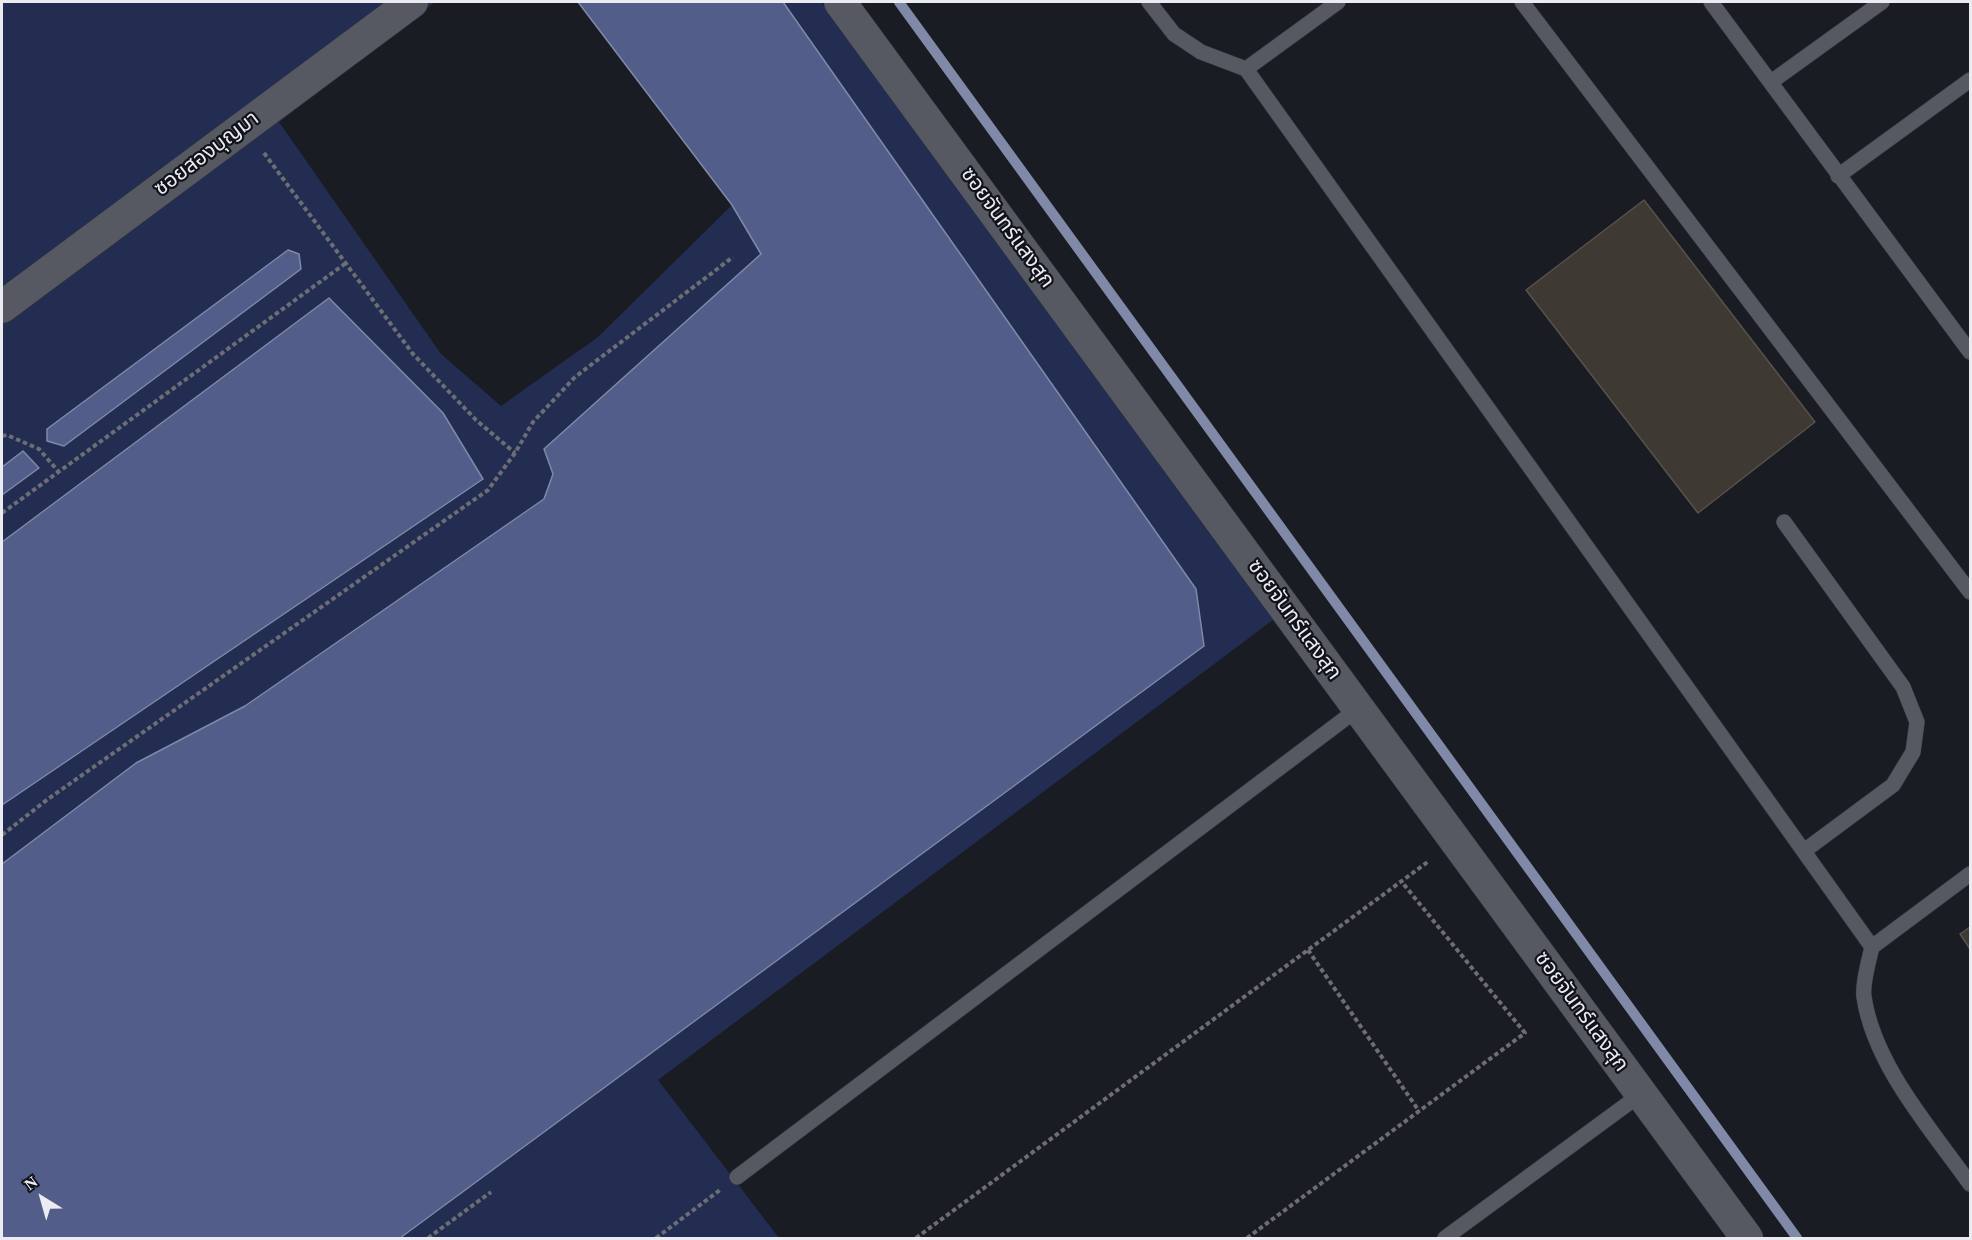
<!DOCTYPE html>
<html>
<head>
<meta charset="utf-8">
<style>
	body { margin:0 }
	#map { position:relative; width:1972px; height:1240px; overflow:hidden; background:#1a1c23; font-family:"Times New Roman",serif }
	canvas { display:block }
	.frame { position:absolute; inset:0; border:3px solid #eaecf1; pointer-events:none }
	.north { position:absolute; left:12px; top:1168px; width:60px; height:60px; -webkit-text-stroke:4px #11131a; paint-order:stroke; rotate:323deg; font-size:16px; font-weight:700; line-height:24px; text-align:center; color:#eaecf1 }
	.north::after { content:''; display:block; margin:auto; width:21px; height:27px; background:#eaecf1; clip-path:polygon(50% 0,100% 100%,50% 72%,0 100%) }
</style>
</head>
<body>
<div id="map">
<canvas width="1972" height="1240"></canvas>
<div class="frame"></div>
<div class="north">N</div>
</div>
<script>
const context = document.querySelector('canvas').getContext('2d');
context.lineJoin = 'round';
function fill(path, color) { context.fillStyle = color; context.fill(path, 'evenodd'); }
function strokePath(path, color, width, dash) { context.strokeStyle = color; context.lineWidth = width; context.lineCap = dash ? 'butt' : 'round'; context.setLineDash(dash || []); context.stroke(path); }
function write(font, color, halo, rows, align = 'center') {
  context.font = font + ' "Times New Roman","Noto Sans Thai",serif'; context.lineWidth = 4.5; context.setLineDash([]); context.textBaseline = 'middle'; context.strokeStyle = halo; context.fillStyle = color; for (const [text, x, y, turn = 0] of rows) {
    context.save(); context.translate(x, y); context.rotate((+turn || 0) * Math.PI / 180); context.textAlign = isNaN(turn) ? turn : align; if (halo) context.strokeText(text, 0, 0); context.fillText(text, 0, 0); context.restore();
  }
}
fill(new Path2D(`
	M2,2h433l-156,120 162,232 60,52 97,-69 134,-132 30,49 -218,195 9,25 -9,25 -299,207 -109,57 -134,101v-59l258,-176 199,-187 -16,-29 -114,-115 -327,244v-47l36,-27 -15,-16 -21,15z
	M783,2h38l452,618 -615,460 121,158h-379l804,-592 -8,-57z`), '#232d52');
const water = new Path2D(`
	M578,2h205l413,587 8,57 -804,592h-398v-374l134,-101 109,-57 299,-207 9,-25 -9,-25 217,-195 -29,-49z
	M288,250l11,4 2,15 -237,177 -17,-5v-12z
	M329,298l114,115 40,66 -481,326v-263z
	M23,451l16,17 -37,27v-28z`);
fill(water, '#525e89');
strokePath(water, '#8089a8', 1.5);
strokePath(new Path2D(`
	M899,2l898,1236`), '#8089a8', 10);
const building = new Path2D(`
	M1644,200l171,222 -117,91 -172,-223z
	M1970,927v22l-10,-15z`);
fill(building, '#3e3932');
strokePath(building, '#58524b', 1.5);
const lane = new Path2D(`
	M1149,2l25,32 27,18 45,17 626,878
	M1522,2l448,590
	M1711,2l259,350
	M1246,69l92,-67
	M1771,82l111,-80
	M1838,176l132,-96
	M1784,522l119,165 14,35 -4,30 -20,33 -89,66
	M1970,874l-98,73c-3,13 -10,37 -8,50 10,68 67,132 106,187
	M737,1177l622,-469
	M1445,1238l196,-144`);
const street = new Path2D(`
	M840,2l907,1236
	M2,307l410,-305`);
strokePath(lane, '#37393e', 16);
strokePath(street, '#37393e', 33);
strokePath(new Path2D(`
	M264,153l149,201 63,66 39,33
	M2,436l5,-1 32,14 19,22
	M2,513l344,-250
	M2,835l46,-36 440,-309 27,-37 18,-31 42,-45 158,-120
	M1308,950l111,161
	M428,1238l63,-46
	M656,1238l64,-48
	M916,1238l513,-377
	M1247,1238l278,-205 -124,-152`), '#6c6e74', 4, [4.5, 3]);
strokePath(lane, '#565962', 15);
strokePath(street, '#565962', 32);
write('21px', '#eaecf1', '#11131a', [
	["ซอยสองบุญมา",207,154,-37],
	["ซอยจันทร์แสงสุก",1007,228,54],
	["ซอยจันทร์แสงสุก",1294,620,54],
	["ซอยจันทร์แสงสุก",1581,1012,54]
]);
</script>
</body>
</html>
